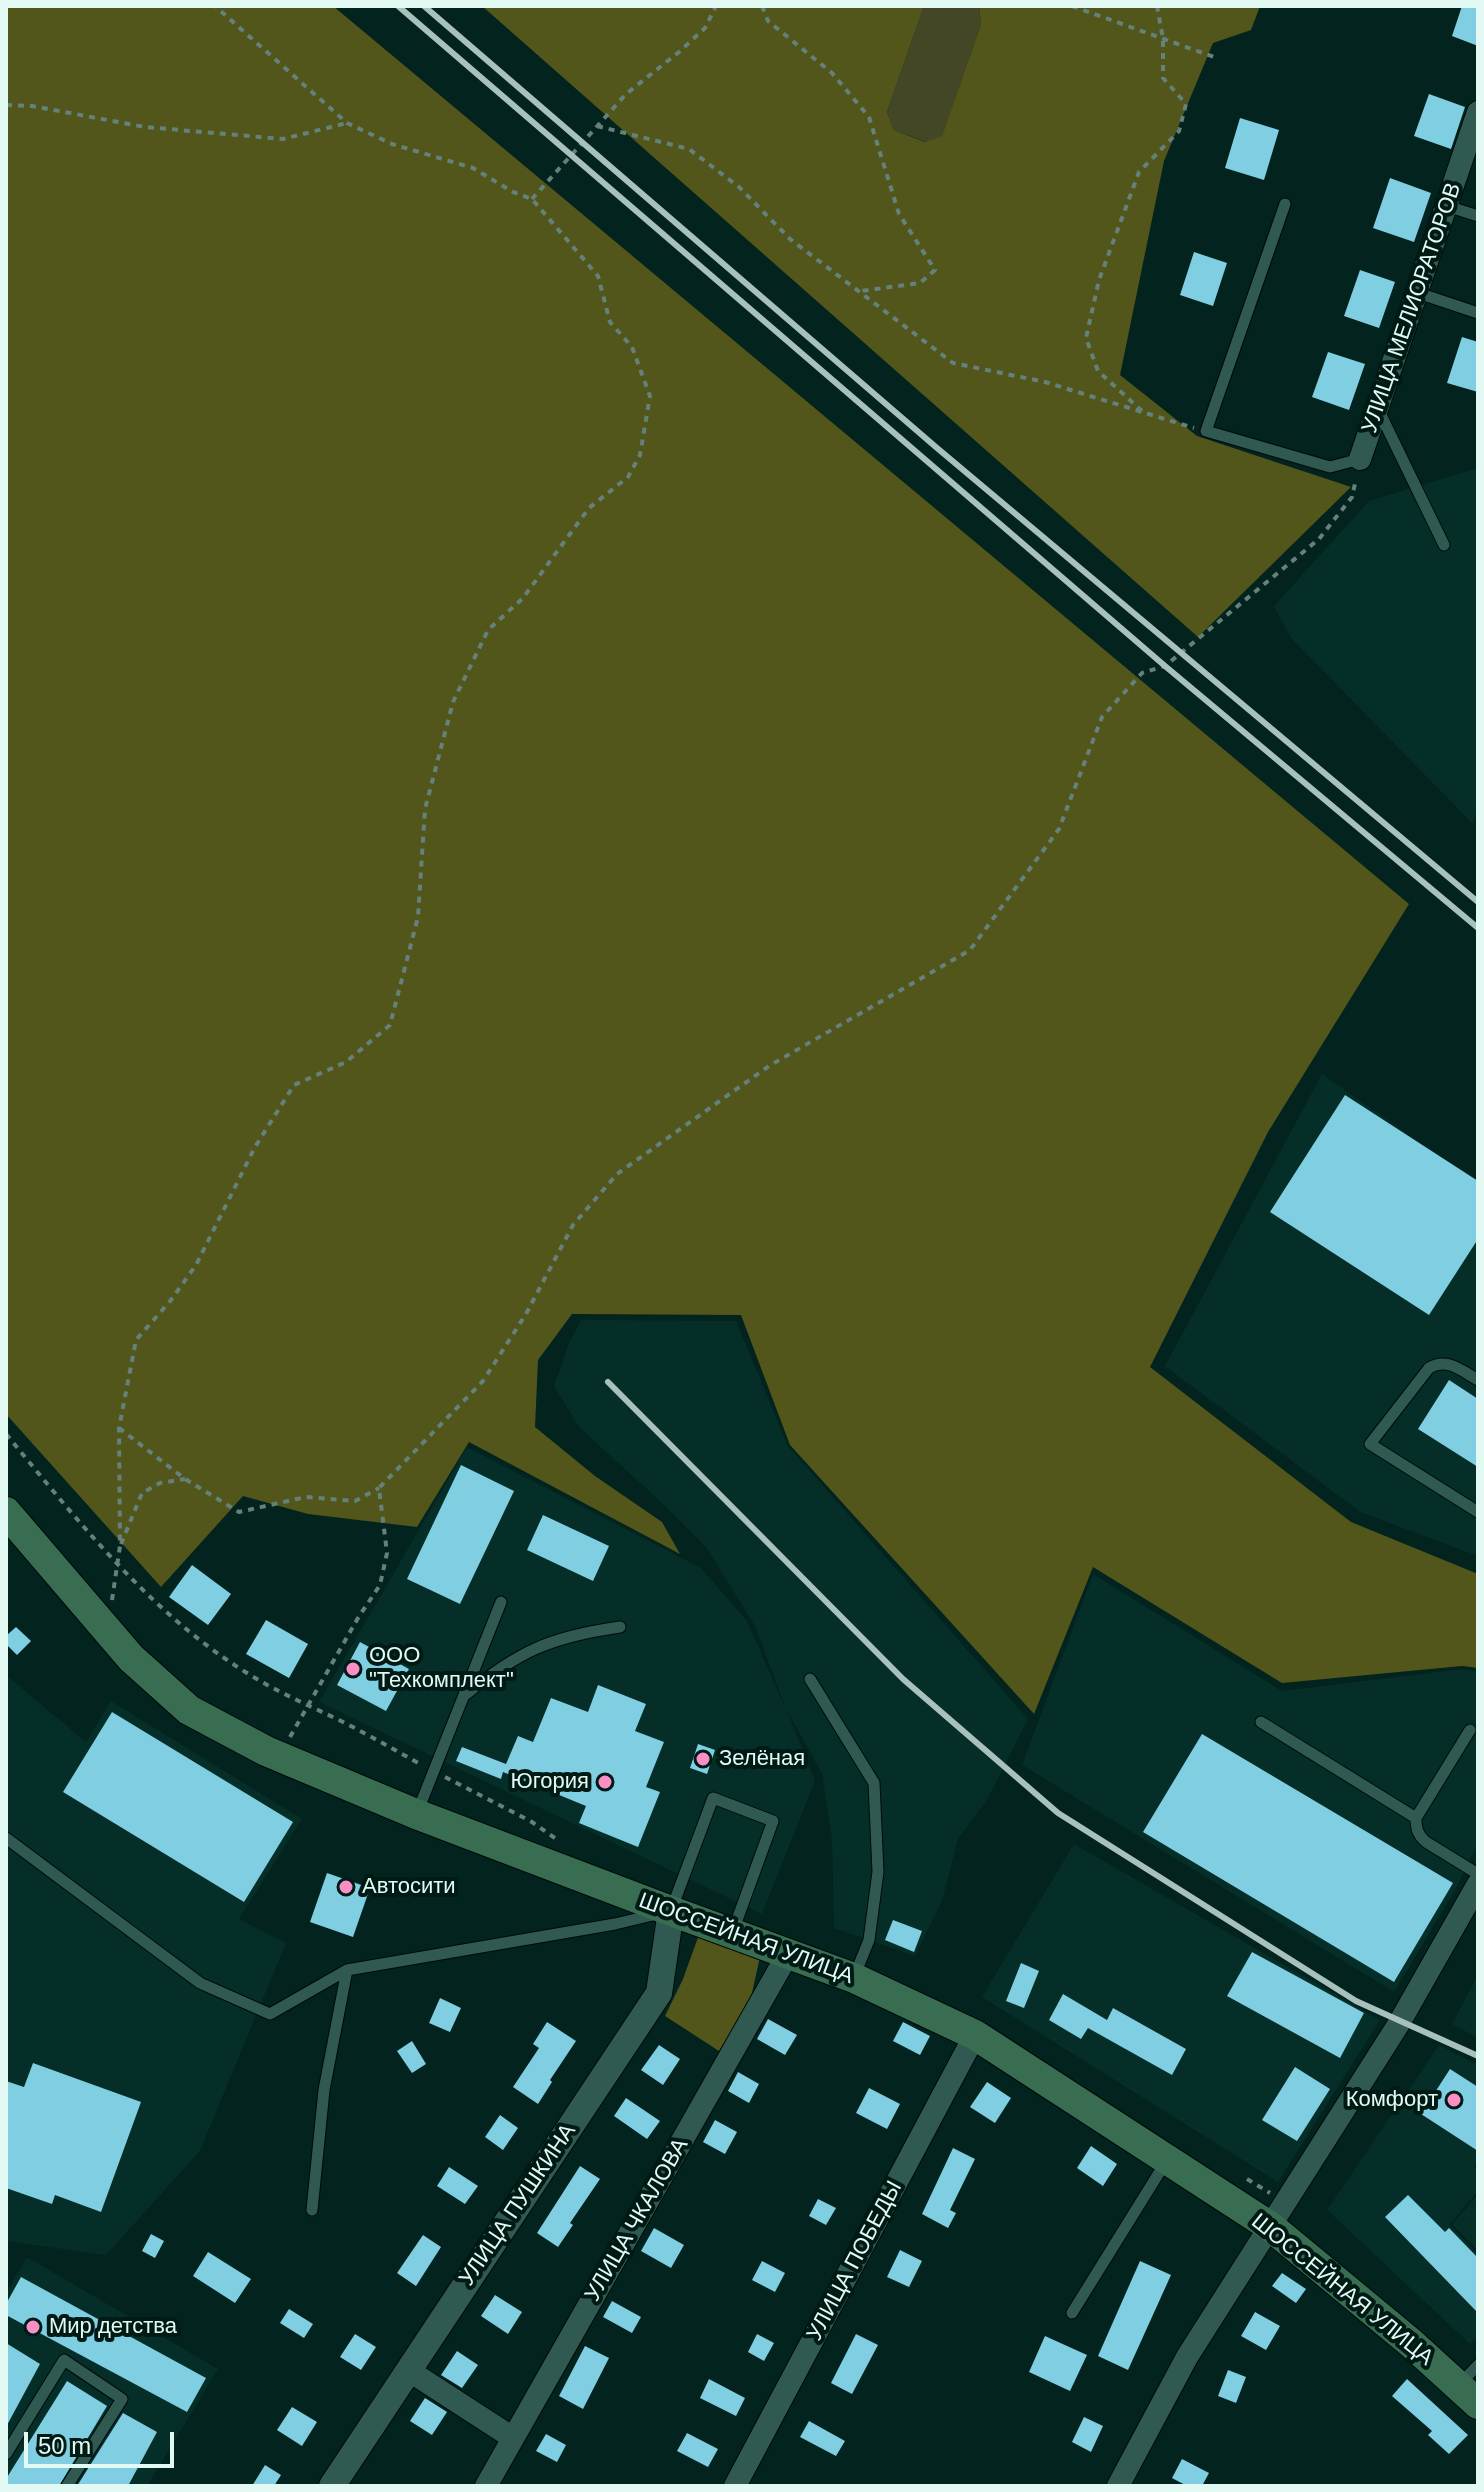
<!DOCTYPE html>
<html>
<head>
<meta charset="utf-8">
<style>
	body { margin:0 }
	#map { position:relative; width:1484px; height:2492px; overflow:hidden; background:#03231e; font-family:Arial,sans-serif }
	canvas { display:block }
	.frame { position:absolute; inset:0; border:8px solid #e3f9f4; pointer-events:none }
	.scale { position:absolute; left:24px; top:2432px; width:150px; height:36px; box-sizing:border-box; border:4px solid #e3f9f4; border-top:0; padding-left:10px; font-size:24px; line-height:28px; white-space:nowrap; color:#e3f9f4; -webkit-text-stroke:6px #001a15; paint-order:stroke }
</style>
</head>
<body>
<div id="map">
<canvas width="1484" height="2492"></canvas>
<div class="frame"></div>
<div class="scale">50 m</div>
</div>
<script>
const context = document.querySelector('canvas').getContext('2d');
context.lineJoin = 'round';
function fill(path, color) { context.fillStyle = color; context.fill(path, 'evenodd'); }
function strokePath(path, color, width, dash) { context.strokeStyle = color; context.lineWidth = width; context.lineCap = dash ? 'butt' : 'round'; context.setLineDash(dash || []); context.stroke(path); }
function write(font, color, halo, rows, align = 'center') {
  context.font = font + ' Arial,sans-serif'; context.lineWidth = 8; context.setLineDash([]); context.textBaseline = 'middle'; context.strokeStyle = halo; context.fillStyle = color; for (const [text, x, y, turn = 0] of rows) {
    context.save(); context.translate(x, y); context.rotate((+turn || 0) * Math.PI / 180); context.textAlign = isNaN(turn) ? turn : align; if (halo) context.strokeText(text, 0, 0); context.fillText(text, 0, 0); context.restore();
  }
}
fill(new Path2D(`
	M1478,468v338l-5,18 -182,-186 -17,-32 95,-105z
	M1322,1074l156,110v372l-118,-44 -195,-146z
	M581,1320l155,1 52,125 240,273 -40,79 -30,41 -16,62 -27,55 -81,-28 -2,-89 -10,-66 -35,-62 28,70 -53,133 -443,-212 148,-255 234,121 46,53 39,88 -31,-83 -49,-79 -44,-44 -83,-76 -25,-41 15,-43z
	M1093,1574l189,117 180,-22 16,3v171l-21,44 -63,105 -372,-227z
	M6,1675l80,67 25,-41 191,118 -63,100 47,24 -86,208 -94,104 -100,-14z
	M1074,1844l306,176 -102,162 -296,-185z
	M1478,1975v63l-26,-14z
	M1439,2045l39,20v97l-4,5 4,4v20l-29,34 29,29v83l-8,7 -143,-134z
	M1478,2195v56l-26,-27z
	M27,2257l191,112 -71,117h-141v-193z`), '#052e28');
fill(new Path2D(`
	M924,6h55l2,18 -39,113 -16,5 -32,-12 -7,-18z`), '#444726');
fill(new Path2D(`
	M6,6h327l1076,898 -141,228 -118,235 201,155 127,52v94l-16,-2 -180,17 -189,-116 -59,147 -244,-269 -49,-130 -169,-1 -34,46 -3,67 60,49 67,46 18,32 -211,-112 -52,85 -109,-13 -65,-18 -82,91 -155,-173z
	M482,6h442l-37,106 7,18 31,12 17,-6 39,-112 -2,-18h281l-9,24 -38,13 -49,118 -44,214 77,61 154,51 -153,150z
	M700,1932l60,25 -11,49 -30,45 -54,-35 18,-37z`), '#52561a');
fill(new Path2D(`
	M1462,6h16v40l-26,-10z
	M1429,94l36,13 -14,42 -37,-13z
	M1240,118l39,12 -15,50 -39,-12z
	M1390,178l41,15 -17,49 -41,-14z
	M1194,252l33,11 -14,43 -33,-11z
	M1360,270l35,12 -16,46 -35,-12z
	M1462,337l16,5v50l-31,-9z
	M1328,352l37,12 -16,46 -37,-13z
	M1345,1095l133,86v58l-49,76 -159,-103z
	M1449,1380l29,19v68l-60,-38z
	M461,1465l53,26 -54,113 -53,-25z
	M543,1515l66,31 -16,35 -66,-31z
	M192,1565l39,29 -23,31 -39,-28z
	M266,1620l42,24 -19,34 -43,-24z
	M16,1627l15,14 -14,14 -11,-11v-8z
	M360,1642l49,27 -23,42 -49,-26z
	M598,1685l48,19 -11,27 29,11 -18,45 14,5 -22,55 -59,-24 7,-17 -83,-34 -2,7 -45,-18 6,-14 44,17 12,-28 15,6 18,-44 37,14z
	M112,1712l181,110 -49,80 -181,-110z
	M1202,1734l251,149 -59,99 -251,-150z
	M698,1744l17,6 -8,24 -17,-6z
	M327,1873l43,15 -17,49 -43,-15z
	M893,1920l29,11 -8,21 -29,-12z
	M1252,1952l112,61 -24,45 -113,-62z
	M1021,1963l18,8 -15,37 -18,-7z
	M1063,1994l44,26 6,-12 73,41 -14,26 -84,-47 -7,11 -32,-19z
	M440,1998l21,10 -11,24 -21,-9z
	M768,2019l29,16 -12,20 -28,-16z
	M547,2022l29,19 -26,39 2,2 -14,22 -25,-17 26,-39 -6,-4z
	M903,2022l27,14 -10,19 -27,-14z
	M412,2041l14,23 -14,9 -15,-22z
	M659,2045l21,14 -17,26 -22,-15z
	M33,2063l108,39 -40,110 -46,-17 -3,9 -46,-16v-107l18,6z
	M1295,2067l35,22 -33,52 -35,-21z
	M1450,2069l28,18v64l-57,-37z
	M738,2072l21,12 -10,19 -21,-12z
	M987,2082l24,16 -16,25 -25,-16z
	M869,2088l31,16 -13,25 -31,-16z
	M626,2098l34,23 -13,18 -33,-23z
	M500,2115l18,13 -15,22 -18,-13z
	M715,2120l22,12 -12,22 -22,-12z
	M1091,2146l26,18 -14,22 -26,-18z
	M953,2148l22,11 -25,51 6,3 -8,15 -26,-14z
	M580,2166l20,13 -30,44 3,2 -15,22 -21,-14z
	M449,2167l29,19 -13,18 -28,-18z
	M1408,2195l37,37 4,-4 29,30v55l-93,-96z
	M818,2199l18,9 -10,17 -17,-9z
	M654,2228l30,17 -13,23 -30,-17z
	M151,2234l13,7 -9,17 -13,-7z
	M423,2235l18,12 -25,39 -19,-13z
	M900,2250l22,11 -13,26 -22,-10z
	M208,2252l43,27 -16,24 -42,-27z
	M762,2261l23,12 -10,19 -23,-12z
	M1140,2261l31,14 -43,95 -30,-14z
	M1282,2273l24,16 -10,14 -24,-17z
	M21,2277l185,101 -19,34 -181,-97v-11z
	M495,2295l27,17 -14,22 -27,-18z
	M612,2301l29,16 -9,16 -29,-16z
	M289,2309l24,15 -9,14 -24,-15z
	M1255,2312l25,14 -14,24 -25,-14z
	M355,2334l21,13 -15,23 -21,-13z
	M757,2334l17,9 -10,18 -16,-9z
	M856,2334l22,11 -26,49 -21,-11z
	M1045,2336l42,19 -17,36 -41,-19z
	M6,2343l34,21 -34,63z
	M585,2346l24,12 -26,51 -24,-13z
	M457,2351l21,14 -16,23 -21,-13z
	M1228,2370l18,7 -10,26 -18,-7z
	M709,2379l36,19 -9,18 -36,-18z
	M1407,2379l61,56 -19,19 -21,-19 4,-4 -40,-35z
	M67,2381l40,25 -48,80h-53v-7z
	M425,2398l22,14 -15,23 -22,-14z
	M292,2407l25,15 -15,24 -25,-16z
	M123,2413l34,19 -29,54h-51z
	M1084,2417l19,9 -12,26 -19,-10z
	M809,2421l36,20 -9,15 -36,-19z
	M687,2433l31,16 -10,18 -31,-16z
	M546,2434l20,11 -9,17 -21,-11z
	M1182,2459l27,14 -7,13h-15l-15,-8z
	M265,2465l16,10 -7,11h-22z`), '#80cee1');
const service = new Path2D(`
	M1285,204l-79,227 124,36 30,-8
	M1447,206l31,10
	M1418,293l60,20
	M1378,409l66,136
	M1478,1380c-16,-9 -31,-23 -49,-12l-59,76 108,68
	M810,1679l64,104 4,89 -9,68 -15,37
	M465,1695c54,-44 85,-58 155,-68
	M1261,1722l155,96
	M1470,1730l-54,88c0,10 1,16 10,24l52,32
	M417,1813l84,-211
	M6,1838l194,145 70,31 77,-44 268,-46 42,-10
	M672,1908l41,-110 60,23 -40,110
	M312,2210l12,-120 23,-120
	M1072,2313l95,-153
	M1459,2385l19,-20
	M6,2454l58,-94 58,39 -55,87`);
const minor = new Path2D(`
	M1360,459l118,-347
	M408,2370l105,68
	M486,2486l302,-532
	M735,2486l240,-451
	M1118,2486l69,-129 211,-332 80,-141`);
const tertiary = new Path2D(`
	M332,2486l327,-493 12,-82`);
const secondary = new Path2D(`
	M6,1512l125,146 58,52 77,41 150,63 255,97 183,67 121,57 296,192 140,116 67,61`);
strokePath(service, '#000b08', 13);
strokePath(minor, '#000b08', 24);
strokePath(tertiary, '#000b08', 28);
strokePath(secondary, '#000b08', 32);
strokePath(new Path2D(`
	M762,6l6,15 64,52 37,44 30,97 36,56 -15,13 -59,8
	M1072,6l142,51
	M6,105l26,1 113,21 138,12 64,-16
	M597,126l92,23 50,38 51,52 163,124 92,19 149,46
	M532,199l94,-105 53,-42 26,-24 11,-22
	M1142,411l-44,-40 -12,-33 13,-58 40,-108 40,-41 7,-27 -23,-26v-39l-6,-33
	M119,1428l66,51 54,33 67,-15 49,4 24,-13
	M6,1434c72,87 144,179 241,239 30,19 61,32 92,47 28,14 54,29 81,44
	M121,1544l21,-51 18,-10 25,-4
	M112,1600l8,-54 -1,-118 17,-88 35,-40 25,-35 59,-118 39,-62 52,-23 44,-37 28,-108 7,-108 28,-107 35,-72 35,-32 66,-90 39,-31 12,-22 10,-59 -18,-49 -22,-25 -12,-46 -66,-77 -19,-7 -40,-24 -81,-24 -45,-21 -132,-117
	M290,1737l68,-119 22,-33 7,-32 -8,-65 104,-107 43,-67 47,-89 44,-51 152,-108 201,-116 89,-121 43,-112 40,-44 23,-7 154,-127 33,-42 4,-18
	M445,1777l87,45 27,19
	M1247,2179l23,14`), '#65817c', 4, [6, 6]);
strokePath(service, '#305951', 11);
strokePath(minor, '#305951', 22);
strokePath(tertiary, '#305951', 26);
strokePath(secondary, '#386d52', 30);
strokePath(new Path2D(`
	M398,6l767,660 313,262
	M424,6l513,442 541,454
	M608,1382l295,297 155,134 298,188 122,55`), '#a8c1bc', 6);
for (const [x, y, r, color] of [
	[353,1669,8,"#fa8fc6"],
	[703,1759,8,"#fa8fc6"],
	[605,1782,8,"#fa8fc6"],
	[346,1887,8,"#fa8fc6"],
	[1454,2100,8,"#fa8fc6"],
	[33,2327,8,"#fa8fc6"]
]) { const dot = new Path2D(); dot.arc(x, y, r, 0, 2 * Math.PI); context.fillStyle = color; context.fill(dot); strokePath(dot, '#001a15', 3); }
write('22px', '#e3f9f4', '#001a15', [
	["УЛИЦА МЕЛИОРАТОРОВ",1412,308,-71],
	["ШОССЕЙНАЯ УЛИЦА",746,1939,20],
	["УЛИЦА ПУШКИНА",518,2205,-56],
	["УЛИЦА ЧКАЛОВА",637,2220,-60],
	["УЛИЦА ПОБЕДЫ",855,2261,-62],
	["ШОССЕЙНАЯ УЛИЦА",1342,2290,39]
]);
write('22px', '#e3f9f4', '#001a15', [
	["ООО",369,1656],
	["\"Техкомплект\"",369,1681],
	["Зелёная",719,1759],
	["Югория",589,1782,"right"],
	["Автосити",362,1887],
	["Комфорт",1438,2100,"right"],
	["Мир детства",49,2327]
], 'left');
</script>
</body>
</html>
